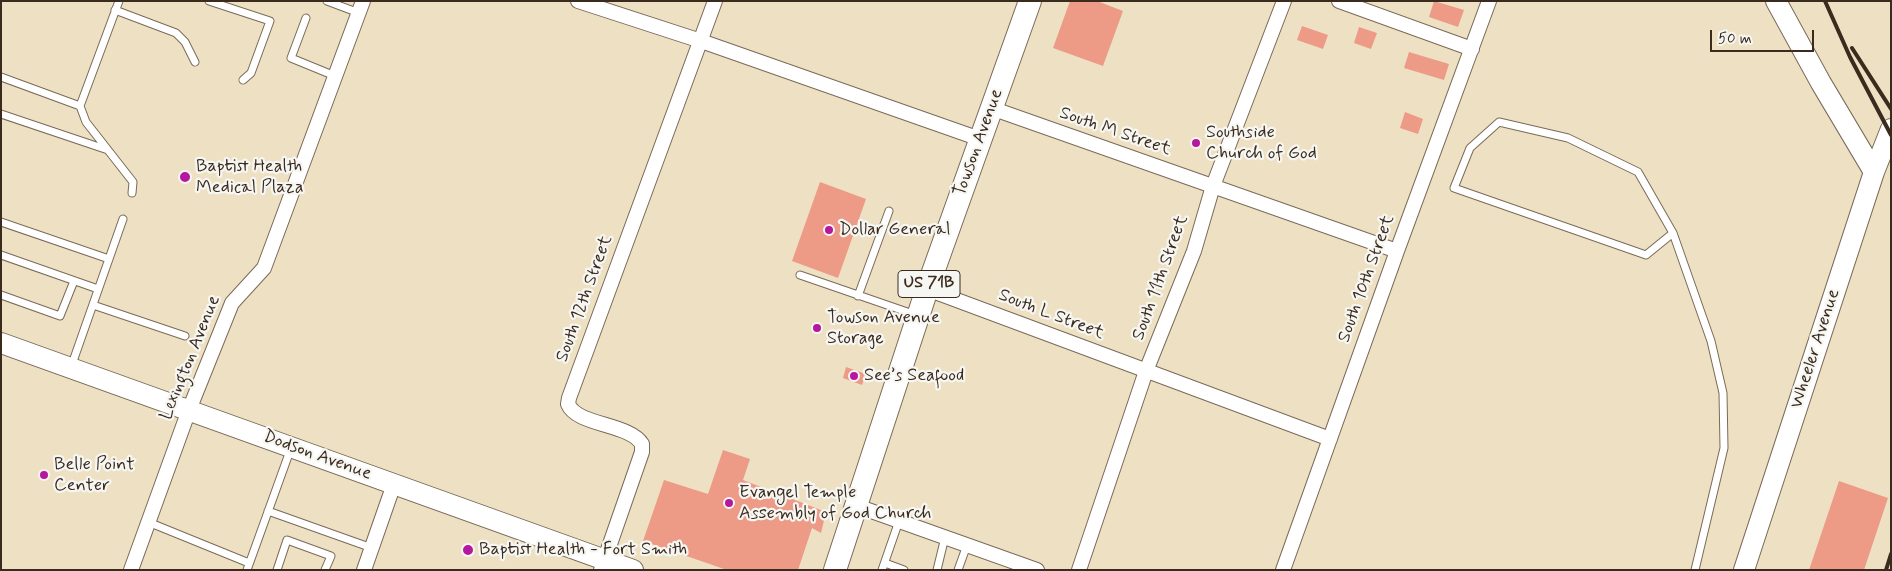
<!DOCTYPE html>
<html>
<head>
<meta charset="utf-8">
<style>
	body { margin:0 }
	#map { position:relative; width:1892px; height:571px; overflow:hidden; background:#eee1c3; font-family:Mynerve,sans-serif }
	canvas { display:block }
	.frame { position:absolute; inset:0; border:2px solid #3b2a1e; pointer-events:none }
	.scale { position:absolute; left:1710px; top:30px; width:104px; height:22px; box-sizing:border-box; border:2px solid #3b2a1e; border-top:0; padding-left:6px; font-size:15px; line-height:18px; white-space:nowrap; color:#3b2a1e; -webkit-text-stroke:4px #f6f6f2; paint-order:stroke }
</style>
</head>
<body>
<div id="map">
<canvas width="1892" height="571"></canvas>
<div class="frame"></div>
<div class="scale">50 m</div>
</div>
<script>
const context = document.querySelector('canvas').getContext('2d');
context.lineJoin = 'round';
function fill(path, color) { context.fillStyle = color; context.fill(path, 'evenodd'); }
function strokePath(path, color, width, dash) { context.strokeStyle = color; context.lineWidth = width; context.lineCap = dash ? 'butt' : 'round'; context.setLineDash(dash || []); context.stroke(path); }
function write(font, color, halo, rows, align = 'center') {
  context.font = font + ' Mynerve,sans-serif'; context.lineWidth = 4.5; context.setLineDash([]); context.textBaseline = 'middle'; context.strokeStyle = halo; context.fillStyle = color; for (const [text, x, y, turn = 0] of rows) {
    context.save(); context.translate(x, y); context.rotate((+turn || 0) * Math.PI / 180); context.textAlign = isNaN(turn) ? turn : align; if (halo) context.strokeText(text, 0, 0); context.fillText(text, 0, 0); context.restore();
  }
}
fill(new Path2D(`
	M1070,1h27l26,10 -20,55 -50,-18z
	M1434,1l30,9 -6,17 -29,-10z
	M1302,26l26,9 -5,14 -26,-9z
	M1359,27l18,6 -6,16 -17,-6z
	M1409,52l40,12 -5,16 -40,-12z
	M1405,112l18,7 -5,15 -18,-6z
	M820,182l46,17 -28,79 -46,-17z
	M846,367l20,7 -4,11 -19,-7z
	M723,450l27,9 -7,21 83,32 -5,21 -9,-5 -14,42h-71l-84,-29 21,-61 44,14z
	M1839,481l49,17 -24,72h-55z`), '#ed9a87');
const lane = new Path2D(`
	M119,1l-39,105 6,16 47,60 -1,11
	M209,1l61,20 -19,52 -8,7
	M327,1l32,12
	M115,10l61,23 9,9 10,20
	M306,18l-15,40 44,18
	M1,77l79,29
	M1,114l107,36
	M1,222l108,37
	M1673,233l-27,22 -192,-67 16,-40 29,-26 69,16 70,34 35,61 38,108 12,52 1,55 -29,122
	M1,255l97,34
	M800,275l116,40
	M1,295l59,21 14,-35
	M858,296l31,-85
	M93,305l92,31
	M71,367l52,-148
	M268,511l104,37
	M148,522l101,41
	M885,563l19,7
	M247,570l44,-122
	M277,570l10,-30 44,16 -6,14
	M882,570l17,-49
	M937,570l8,-33
	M958,570l9,-25`);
const street = new Path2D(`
	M578,1l123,40 279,98
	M1339,1l133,48
	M991,108l406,143
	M927,289l403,150
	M857,506l180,64
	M131,570l58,-160 43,-107 32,-35 99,-267
	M364,570l30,-86
	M601,570l41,-118v-8c-13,-21 -65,-18 -74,-40l1,-6 146,-397
	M1079,570l67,-199 48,-120 19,-65 71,-185
	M1283,570l114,-319 92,-250`);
const secondary = new Path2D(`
	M1776,1l45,82 53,89
	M1,343l632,227
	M1744,570l130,-398 17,-43`);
const primary = new Path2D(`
	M835,570l92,-281 103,-288`);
strokePath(lane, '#7a6a58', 9);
strokePath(street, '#7a6a58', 16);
strokePath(secondary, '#7a6a58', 22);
strokePath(primary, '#7a6a58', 24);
strokePath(lane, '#fff', 7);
strokePath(street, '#fff', 14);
strokePath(secondary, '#fff', 20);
strokePath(primary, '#fff', 22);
strokePath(new Path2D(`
	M1825,1l25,56 41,78
	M1852,48l39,61
	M1886,570l5,-16`), '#3b2a1e', 4);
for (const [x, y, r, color] of [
	[1196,143,5,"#b5179e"],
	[185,177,6,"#b5179e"],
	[829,230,5,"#b5179e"],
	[817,328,5,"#b5179e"],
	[854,376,5,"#b5179e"],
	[44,475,5,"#b5179e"],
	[729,503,5,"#b5179e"],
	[468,550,6,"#b5179e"]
]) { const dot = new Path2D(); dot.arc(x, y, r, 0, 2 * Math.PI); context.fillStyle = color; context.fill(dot); strokePath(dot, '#f6f6f2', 2); }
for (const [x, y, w] of [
	[929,284,62]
]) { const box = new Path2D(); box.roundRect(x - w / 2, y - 13.5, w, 27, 4); context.fillStyle = '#f6f6f2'; context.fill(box); strokePath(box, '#3b2a1e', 1); }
write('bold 16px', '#3b2a1e', null, [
	["US 71B",929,284]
]);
write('18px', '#3b2a1e', '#f6f6f2', [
	["South M Street",1115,132,19],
	["Towson Avenue",979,143,-70],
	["South 11th Street",1161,278,-70],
	["South 10th Street",1367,279,-70],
	["South 12th Street",585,299,-70],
	["South L Street",1051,315,21],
	["Wheeler Avenue",1816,349,-72],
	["Lexington Avenue",191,358,-68],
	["Dodson Avenue",317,456,20]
]);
write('18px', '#3b2a1e', '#f6f6f2', [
	["Southside",1206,133],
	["Church of God",1206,154],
	["Baptist Health",196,167],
	["Medical Plaza",196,188],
	["Dollar General",839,230],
	["Towson Avenue",827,318],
	["Storage",827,339],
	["See’s Seafood",864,376],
	["Belle Point",54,465],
	["Center",54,486],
	["Evangel Temple",739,493],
	["Assembly of God Church",739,514],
	["Baptist Health - Fort Smith",479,550]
], 'left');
</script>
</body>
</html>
